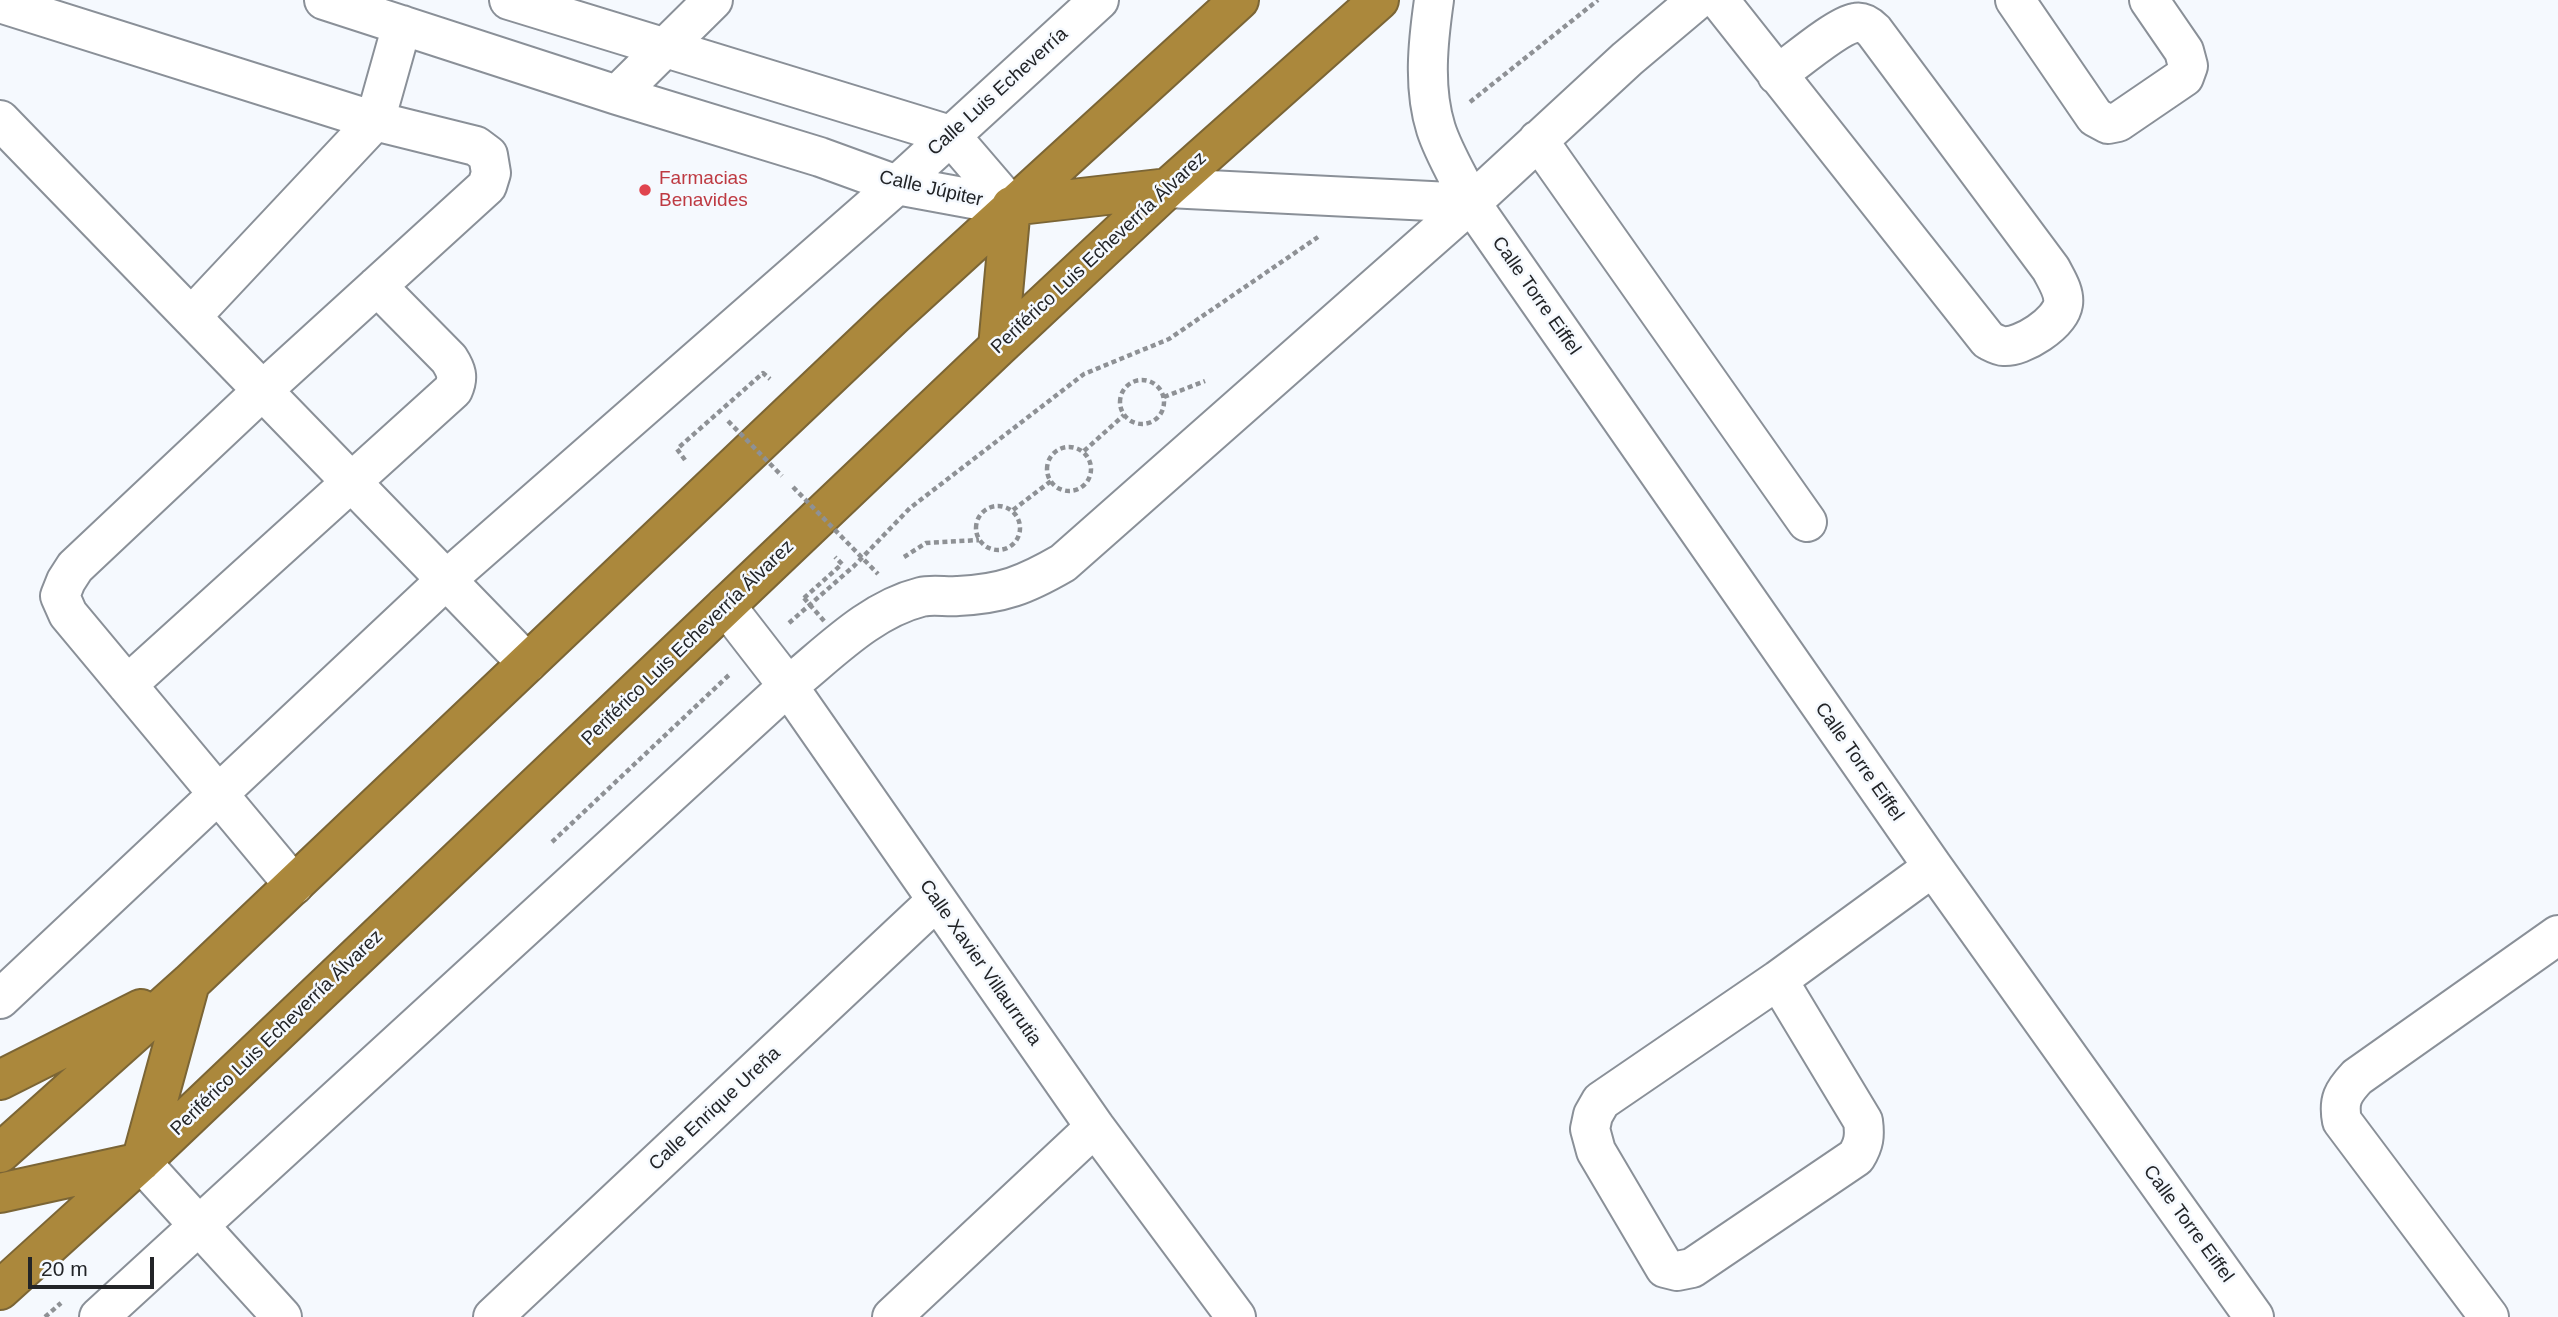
<!DOCTYPE html>
<html>
<head>
<meta charset="utf-8">
<style>
	body { margin:0 }
	#map { position:relative; width:2558px; height:1317px; overflow:hidden; background:#f5f9fe; font-family:Arial,sans-serif }
	canvas { display:block }
	.scale { position:absolute; left:28px; top:1257px; width:126px; height:32px; box-sizing:border-box; border:4px solid #222427; border-top:0; padding-left:9px; font-size:21px; line-height:24px; white-space:nowrap; color:#222427; -webkit-text-stroke:5px #f5f9fe; paint-order:stroke }
</style>
</head>
<body>
<div id="map">
<canvas width="2558" height="1317"></canvas>
<div class="scale">20 m</div>
</div>
<script>
const context = document.querySelector('canvas').getContext('2d');
context.lineJoin = 'round';
function strokePath(path, color, width, dash) { context.strokeStyle = color; context.lineWidth = width; context.lineCap = dash ? 'butt' : 'round'; context.setLineDash(dash || []); context.stroke(path); }
function write(font, color, halo, rows, align = 'center') {
  context.font = font + ' Arial,sans-serif'; context.lineWidth = 5; context.setLineDash([]); context.textBaseline = 'middle'; context.strokeStyle = halo; context.fillStyle = color; for (const [text, x, y, turn = 0] of rows) {
    context.save(); context.translate(x, y); context.rotate((+turn || 0) * Math.PI / 180); context.textAlign = isNaN(turn) ? turn : align; if (halo) context.strokeText(text, 0, 0); context.fillText(text, 0, 0); context.restore();
  }
}
const minor = new Path2D(`
	M324,0l293,95 203,62 77,28 114,21
	M509,0l441,135 61,71
	M1434,0c-6,42 -11,88 2,129 8,25 24,50 35,74l462,664 321,450
	M1719,0l269,340c4,2 11,6 15,6 19,2 57,-23 60,-42 2,-12 -7,-25 -12,-35l-177,-238c-5,-5 -11,-10 -19,-8 -18,3 -61,40 -78,52
	M2015,0l80,117 13,7 10,-2 66,-45 4,-11 -4,-15 -35,-51
	M0,3l375,118 101,25 12,9 3,18 -4,13 -224,204 -188,177 -9,14 -6,15 8,18 226,271
	M617,95l96,-95
	M0,120l527,543
	M1538,140l269,382
	M1168,188l303,15
	M191,317l184,-196 27,-96
	M726,606l62,80 307,441 141,190
	M127,685l326,-295c6,-13 3,-20 -4,-31l-72,-73
	M1778,980l85,141c2,15 1,23 -7,36l-164,111 -15,3 -12,-3 -69,-117 -6,-22 3,-14 8,-14 177,-121 155,-113
	M0,999l446,-419 451,-395 202,-185
	M141,1162l141,155
	M99,1317l689,-631c40,-32 81,-76 133,-89 11,-3 25,0 37,-1 44,-2 67,-11 105,-33l408,-360 156,-144 70,-59
	M493,1317l443,-416
	M892,1317l203,-190
	M2489,1317l-147,-196c-4,-21 1,-29 15,-44l201,-142`);
const highway = new Path2D(`
	M1011,206l157,-18
	M998,347l13,-141
	M0,1080l141,-71
	M0,1153l190,-170 704,-668 345,-315
	M0,1193l141,-31 49,-179
	M0,1290l141,-128 857,-815 170,-159 211,-188`);
strokePath(minor, '#8a9098', 42);
strokePath(highway, '#7b6535', 42);
strokePath(new Path2D(`
	M1470,102l128,-102
	M1120 402a22 22 0 1 1 44 0a22 22 0 1 1-44 0Z
	M1164,397l41,-16
	M1047 469a22 22 0 1 1 44 0a22 22 0 1 1-44 0Z
	M1084,451l40,-36
	M685,460l-8,-11 86,-76 7,6
	M976 528a22 22 0 1 1 44 0a22 22 0 1 1-44 0Z
	M1013,510l38,-29
	M904,557l22,-14 53,-3
	M804,598l38,-34 -7,-7
	M789,623l65,-57 56,-58 174,-134 85,-35 149,-102
	M552,842l177,-167
	M45,1317l16,-14`), '#8e9195', 4.5, [5, 3.5]);
strokePath(minor, '#fff', 38);
strokePath(highway, '#ab883c', 38);
strokePath(new Path2D(`
	M728,421l54,55
	M793,487l85,87
	M804,598l21,24`), '#8e9195', 4.5, [5, 3.5]);
for (const [x, y, r, color] of [
	[645,190,7,"#e0444e"]
]) { const dot = new Path2D(); dot.arc(x, y, r, 0, 2 * Math.PI); context.fillStyle = color; context.fill(dot); strokePath(dot, '#f5f9fe', 2.5); }
write('19px', '#222427', '#f5f9fe', [
	["Calle Luis Echeverría",998,92,-42],
	["Calle Júpiter",931,189,13],
	["Periférico Luis Echeverría Álvarez",1099,253,-43],
	["Calle Torre Eiffel",1536,296,55],
	["Periférico Luis Echeverría Álvarez",688,643,-44],
	["Calle Torre Eiffel",1859,762,55],
	["Calle Xavier Villaurrutia",980,963,55],
	["Periférico Luis Echeverría Álvarez",277,1033,-44],
	["Calle Enrique Ureña",715,1109,-43],
	["Calle Torre Eiffel",2188,1224,54]
]);
write('19px', '#be3a42', '#f5f9fe', [
	["Farmacias",659,179],
	["Benavides",659,201]
], 'left');
</script>
</body>
</html>
